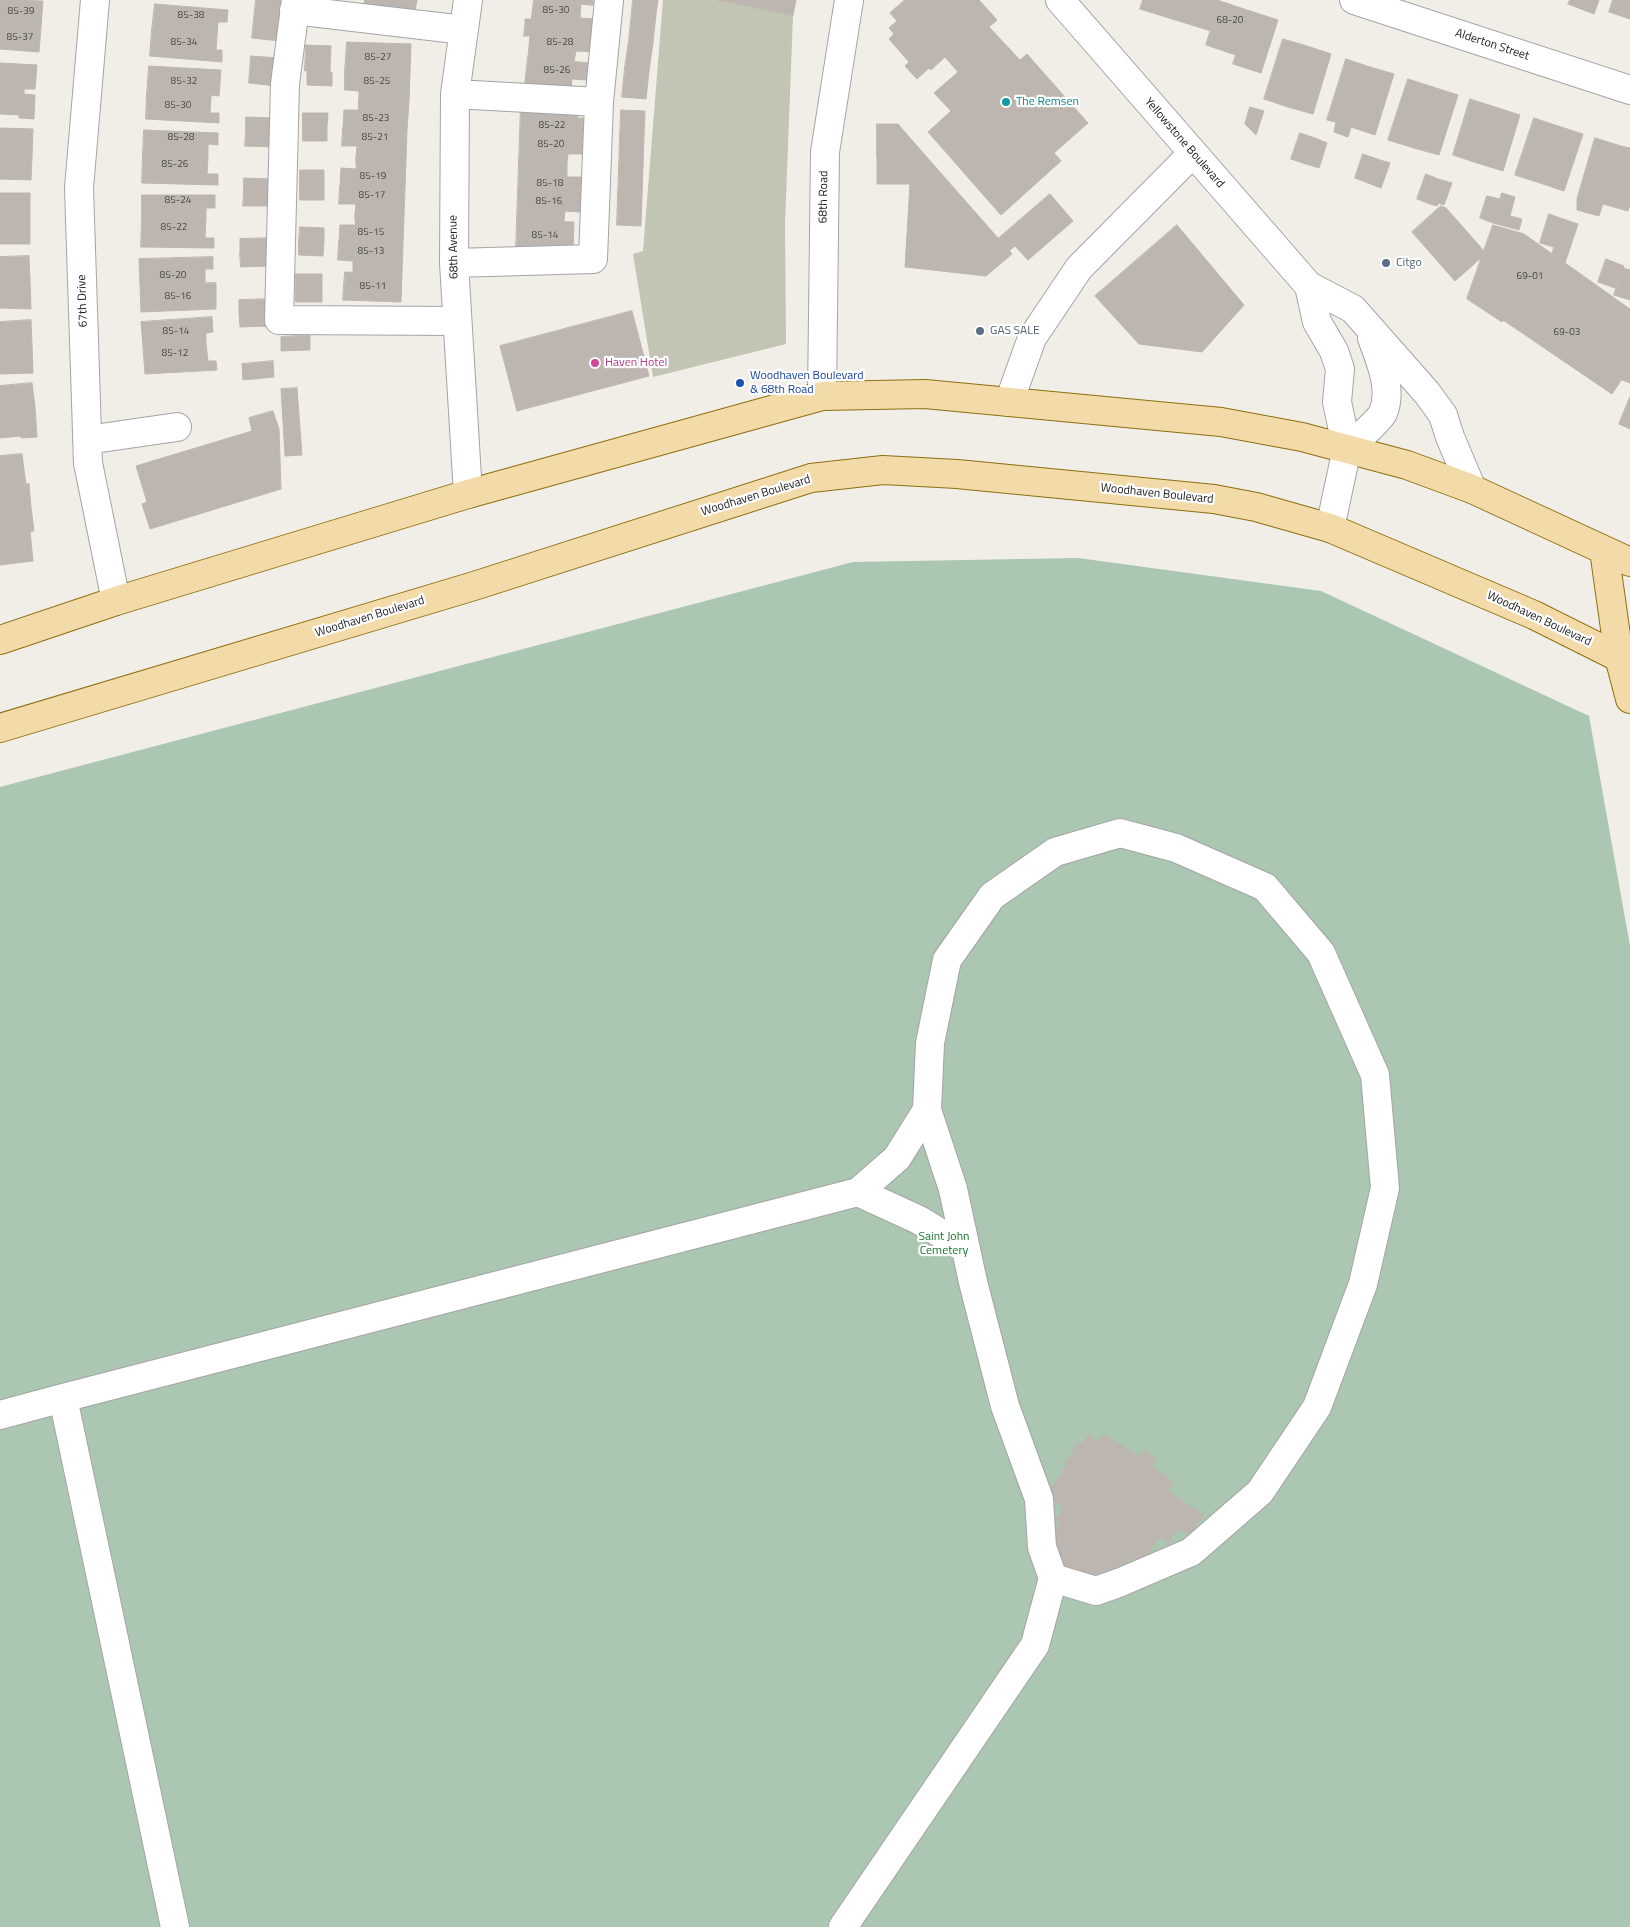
<!DOCTYPE html>
<html>
<head>
<meta charset="utf-8">
<style>
	body { margin:0 }
	canvas { display:block; background:#f0eee7 }
</style>
</head>
<body>
<canvas width="1630" height="1927"></canvas>
<script>
const context = document.querySelector('canvas').getContext('2d');
context.lineJoin = 'round';
function fill(path, color) { context.fillStyle = color; context.fill(path, 'evenodd'); }
function strokePath(path, color, width, dash) { context.strokeStyle = color; context.lineWidth = width; context.lineCap = dash ? 'butt' : 'round'; context.setLineDash(dash || []); context.stroke(path); }
function write(font, color, halo, rows, align = 'center') {
  context.font = font + ' "Titillium Web",sans-serif'; context.lineWidth = 4.5; context.setLineDash([]); context.textBaseline = 'middle'; context.strokeStyle = halo; context.fillStyle = color; for (const [text, x, y, turn = 0] of rows) {
    context.save(); context.translate(x, y); context.rotate((+turn || 0) * Math.PI / 180); context.textAlign = isNaN(turn) ? turn : align; if (halo) context.strokeText(text, 0, 0); context.fillText(text, 0, 0); context.restore();
  }
}
fill(new Path2D(`
	M663,0h54l76,15 -8,209 1,120 -133,33 -20,-123 10,-3z`), '#c2c4b4');
fill(new Path2D(`
	M1078,558l243,33 268,125 41,230v981h-1630v-1140l853,-225z`), '#abc6b1');
const building = new Path2D(`
	M0,0l43,1 -2,26 -41,-4z
	M256,0h29l-2,13 -28,-4z
	M365,0h52l-3,15 -50,-8z
	M534,0l47,4 -1,14 14,1 -2,13 -67,-6v-7h6z
	M544,0h49v5z
	M633,0h25l-2,14 -24,-3z
	M717,0h79l-3,15z
	M905,0h74l18,20 -8,7 31,33 7,-6 61,69 -34,30 7,8 -60,54 -73,-83 23,-21 -17,-18 24,-21 -13,-15 -14,13 -2,-2 -12,11 -12,-13 4,-4 -20,-23 5,-5 -5,-6 8,-7 -7,-8z
	M1143,0h74l3,1 -9,30 -71,-22z
	M1570,0h29l-5,14 -26,-10z
	M1613,0h17v19l-21,-7z
	M1220,1l30,10 -14,44 -30,-10z
	M155,4l73,6 -1,12h-9l-1,14 -65,-6z
	M255,9l28,4 -3,28 -28,-3z
	M632,11l24,3 -3,29 -24,-3z
	M1250,11l28,9 -17,53 -28,-9z
	M0,23l41,4 -2,25 -39,-3z
	M525,26l67,6 -1,20 -15,-1 -2,10 -46,-4 2,-21h-6z
	M152,30l65,6 -1,14h6v12l-72,-6z
	M1283,39l24,7 -19,61 -24,-8z
	M629,40l24,3 -4,28 -24,-3z
	M347,42l64,2 -1,30 -65,-2z
	M306,45l25,1 -1,24 -25,-1z
	M1307,46l24,8 -18,60 -25,-7z
	M251,56l28,2 -2,14 -27,-2z
	M528,57l61,6 -2,17 -15,-1 -1,11 -46,-5z
	M1346,59l24,8 -22,70 -14,-5 2,-10 -9,-2z
	M0,63l37,2 -2,24h-11v2l-24,-1z
	M149,66l72,4 -2,26 -8,-1v3l-64,-4z
	M1370,67l24,7 -19,61 -24,-8z
	M625,68l24,3 -3,28 -24,-2z
	M305,69l25,1v2h2v14l-25,-1v-15l-2,1z
	M250,70l27,2 -1,14 -27,-3z
	M345,72l65,2 -1,27 -50,-2v-8l-14,-1z
	M1408,79l25,8 -19,61 -26,-8z
	M1433,87l25,8 -19,60 -25,-7z
	M0,90l24,1v3l11,1 -1,24 -15,-1v-3l-19,-1z
	M147,94l64,4 -1,15h9v10l-73,-4z
	M359,99l50,2 -2,29 -64,-2 1,-18h14z
	M1470,99l25,8 -18,56 -24,-8z
	M521,105l58,2 -1,11h5v17l-63,-2z
	M1250,107l14,4 -8,24 -11,-11z
	M1495,107l25,8 -17,56 -26,-8z
	M621,110l24,1 -1,26 -24,-1z
	M303,113h25l-1,14 -24,-1z
	M246,117l28,1v14l-28,-1z
	M1534,118l24,8 -18,57 -25,-8z
	M877,124h21l12,14v18h-33z
	M303,126l24,1v14h-24z
	M1558,126l25,8 -19,57 -24,-8z
	M0,128l33,1 -1,27 -32,-1z
	M343,128l64,2 -1,29 -50,-2 1,-11h-15z
	M144,130l74,3v12l-10,-1v12l-65,-2z
	M246,131l28,1v15l-29,-1z
	M520,133l63,2 -1,19h-14l-1,9 -48,-2z
	M1300,133l15,5 -9,26 -15,-5z
	M620,136l24,1 -1,31 -24,-1z
	M910,138l102,116 -26,22 -81,-9 5,-83h-33v-28h33z
	M1315,138l12,5 -8,25 -13,-4z
	M1595,138l26,8 -22,70 -22,-6v-11z
	M1621,146l9,2v56l-2,7 -25,-7z
	M143,154l65,2 -1,18h11v11l-76,-2z
	M1363,154l14,5 -9,24 -13,-5z
	M0,155l32,1 -1,24 -31,-1z
	M356,157l50,2 -1,29 -65,-2 1,-18 15,1z
	M1377,159l13,4 -9,25 -13,-5z
	M519,161l48,2v14h15l-1,16 -63,-2z
	M619,167l24,1 -1,28 -24,-1z
	M300,170h24v15l-24,-1z
	M1426,174l12,5 -8,25 -13,-5z
	M244,178l27,1 -1,14 -26,-1z
	M1438,179l14,4 -8,22 -6,-2 -1,3 -7,-2z
	M300,184l24,1v15h-24z
	M340,186l65,2 -1,28 -49,-2 1,-10h-17z
	M518,191l63,2 -1,19 -15,-1 -1,11 -47,-2z
	M244,192l26,1v13h-27z
	M0,193h30v24h-30z
	M1502,193l13,4 -5,19 12,3 -3,11 -26,-7z
	M1050,194l23,27 -45,39 -13,-14 -6,5 -10,-13z
	M142,195h73v13h-9v10h-64z
	M618,195l24,1 -1,30 -24,-1z
	M1487,196l13,3 -7,24 -13,-5z
	M1441,206l5,2 38,43 -2,6 -27,24 -43,-49z
	M355,214l49,2 -1,27 -64,-2 1,-16h15z
	M1549,214l14,5 -9,28 -14,-4z
	M0,217h30v27h-30z
	M142,218h64l-1,20h9v10l-73,-1z
	M1563,219l15,5 -13,39 -13,-9z
	M517,220l57,2 -1,29 -57,-2z
	M1177,225l67,80 -42,47 -63,-8 -44,-48z
	M1493,225l31,9 106,75v38l-63,-43 -8,11 -36,-24 -21,31 -35,-23z
	M300,227l24,1v13l-25,-1z
	M270,238v14h-30v-13z
	M299,240l25,1 -1,15 -24,-1z
	M339,241l64,2 -1,31 -49,-2v-11l-15,-1z
	M240,252h30v14l-29,1z
	M29,256l1,24 -30,1v-24z
	M213,257v12h-8v14l-65,2 -1,-26z
	M1606,259l18,7 -9,22 -17,-6z
	M1623,268l7,2v30l-16,-5z
	M345,272l57,2 -1,28 -58,-2z
	M295,274h27v28h-26z
	M30,280l1,29 -31,-1v-27z
	M216,283v26l-75,3 -1,-27z
	M1523,291l36,24 8,-11 63,43v20l-18,27 -109,-74z
	M270,299v13l-31,1v-13z
	M632,311l17,65 -132,35 -17,-65z
	M270,312l1,14 -31,1 -1,-14z
	M212,317l1,15 -7,1v10l-63,4 -2,-25z
	M31,320l1,25 -32,1v-24z
	M310,335v15l-29,1v-14z
	M206,343l2,18h8l1,9 -72,4 -2,-27z
	M32,345l1,28 -33,1v-28z
	M273,361l1,16 -31,3 -1,-16z
	M1630,367v16l-8,-3z
	M32,383l3,24 -35,3v-24z
	M297,388l5,67 -17,1 -4,-67z
	M1630,397v32l-11,-5z
	M35,407l2,30 -16,1v-2l-21,2v-28z
	M273,411l6,18 2,60 -131,40 -8,-25 5,-2 -11,-36 116,-35 -3,-13z
	M22,454l4,31 -26,2v-31z
	M29,484l2,23 -31,3v-23z
	M31,507l3,24 -34,3v-24z
	M30,531l3,30 -33,4v-31z
	M1104,1434l36,23 4,-6 13,8 -5,8 21,15 -6,9 36,24 -14,21 -11,-8 -10,15 -9,-6 -18,26 -10,-6 -7,9 -4,-3 -11,16 -8,-5 -8,11 -42,-29 7,-10 -8,-6 11,-16 -6,-4 9,-12 -18,-12 21,-31 -2,-1 14,-22 4,2 5,-9 11,7z`);
fill(building, '#bdb6b0');
strokePath(building, '#c0b6ab', 1);
const minor = new Path2D(`
	M95,0l-16,188 9,275 28,138
	M296,0l-11,84 -6,236 178,1
	M1060,0l249,286 44,23 74,84 16,22 7,22 22,52
	M1354,0l276,90
	M294,10l170,20
	M455,94l144,8
	M454,263l139,-4 6,-157 10,-102
	M1309,286l8,36 17,29 6,18 -3,33 10,47 -17,79
	M822,396l3,-244 24,-152
	M1009,402l23,-64 47,-70 114,-115
	M87,440l90,-13
	M1347,449c8,-8 32,-28 36,-36 10,-24 -3,-53 -11,-75
	M468,494l-14,-231 1,-169 13,-94
	M858,1192l61,28 47,29
	M0,1415l63,-17
	M175,1927l-112,-529 795,-206 39,-34 30,-48 3,-67 17,-83 45,-64 63,-44 65,-19 56,15 89,39 56,66 54,122 10,113 -22,96 -46,123 -57,85 -69,60 -70,30 -25,9 -43,-13 -11,-31 -3,-48 -34,-93 -32,-124 -20,-93 -26,-79
	M843,1927l192,-282 18,-67`);
const major = new Path2D(`
	M1604,550l15,107 11,42
	M0,640l116,-39 352,-107 354,-98 103,-2 296,28 81,15 105,28 65,24 158,73
	M0,728l474,-142 337,-108 72,-8 74,4 257,25 42,8 74,21 204,87 96,48`);
strokePath(minor, '#a4a4a4', 30);
strokePath(major, '#8e6f0e', 30);
strokePath(minor, '#fff', 28);
strokePath(major, '#f3daa9', 28);
for (const [x, y, r, color] of [
	[1006,102,5,"#0f9aa8"],
	[1386,263,5,"#5c6f8a"],
	[980,331,5,"#5c6f8a"],
	[595,363,5,"#d1479c"],
	[740,383,5,"#1a4fb4"]
]) { const dot = new Path2D(); dot.arc(x, y, r, 0, 2 * Math.PI); context.fillStyle = color; context.fill(dot); strokePath(dot, '#fff', 2); }
write('10px', '#474644', null, [
	["85-30",556,11],
	["85-39",21,12],
	["85-38",191,16],
	["68-20",1230,21],
	["85-37",20,38],
	["85-34",184,43],
	["85-28",560,43],
	["85-27",378,58],
	["85-26",557,71],
	["85-32",184,82],
	["85-25",377,82],
	["85-30",178,106],
	["85-23",376,119],
	["85-22",552,126],
	["85-28",181,138],
	["85-21",375,138],
	["85-20",551,145],
	["85-26",175,165],
	["85-19",373,177],
	["85-18",550,184],
	["85-17",372,196],
	["85-24",178,201],
	["85-16",549,202],
	["85-22",174,228],
	["85-15",371,233],
	["85-14",545,236],
	["85-13",371,252],
	["85-20",173,276],
	["69-01",1530,277],
	["85-11",373,287],
	["85-16",178,297],
	["85-14",176,332],
	["69-03",1567,333],
	["85-12",175,354]
]);
write('12px', '#202020', '#fff', [
	["Alderton Street",1492,45,18],
	["Yellowstone Boulevard",1184,143,49],
	["68th Road",824,197,-89],
	["68th Avenue",454,247,-91],
	["67th Drive",83,301,-92],
	["Woodhaven Boulevard",1157,494,6],
	["Woodhaven Boulevard",756,496,-17],
	["Woodhaven Boulevard",370,617,-17],
	["Woodhaven Boulevard",1539,619,25]
]);
write('12px', '#0d838f', '#fff', [
	["The Remsen",1016,102]
], 'left');
write('12px', '#4e5e75', '#fff', [
	["Citgo",1396,263],
	["GAS SALE",990,331]
], 'left');
write('12px', '#b23c85', '#fff', [
	["Haven Hotel",605,363]
], 'left');
write('12px', '#164399', '#fff', [
	["Woodhaven Boulevard",750,376],
	["& 68th Road",750,390]
], 'left');
write('12px', '#167627', '#fff', [
	["Saint John",944,1237],
	["Cemetery",944,1251]
]);
</script>
</body>
</html>
